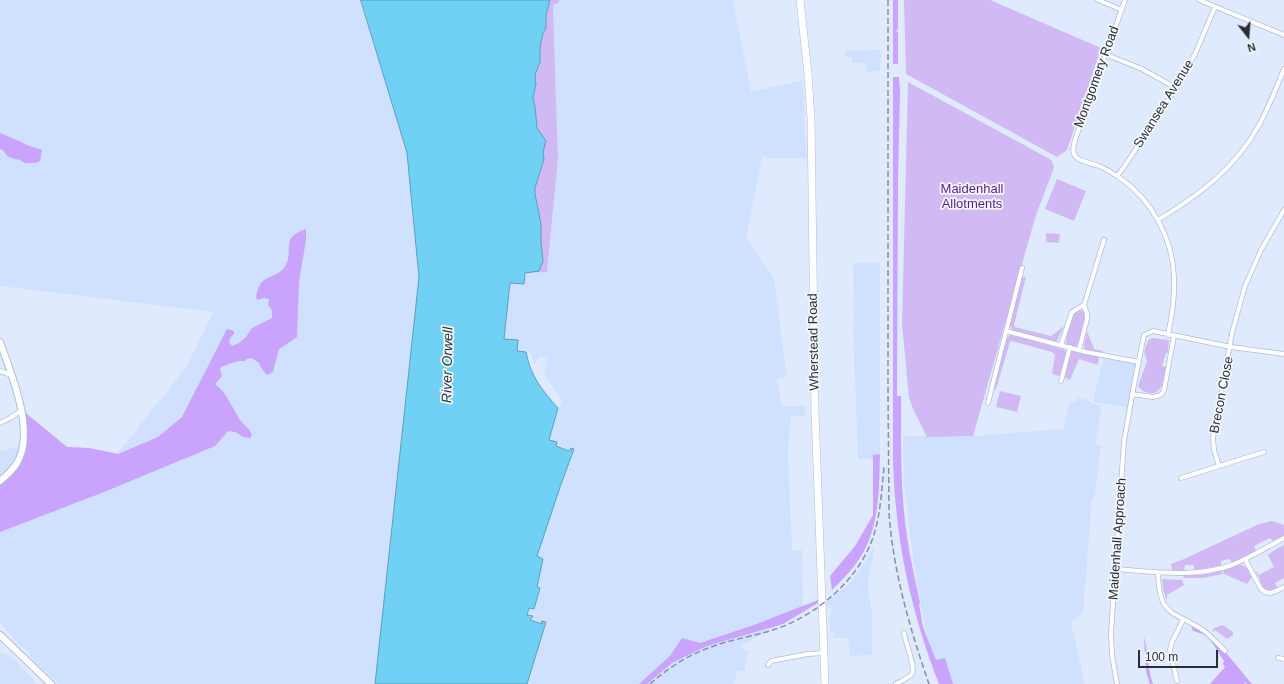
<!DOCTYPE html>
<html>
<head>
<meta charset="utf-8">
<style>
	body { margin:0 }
	#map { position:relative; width:1284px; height:684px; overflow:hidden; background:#e0eafe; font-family:Arial,sans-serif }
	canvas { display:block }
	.north { position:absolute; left:1228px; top:16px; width:40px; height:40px; -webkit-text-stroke:3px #f4f7fc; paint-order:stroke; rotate:163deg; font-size:11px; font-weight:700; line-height:16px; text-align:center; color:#282d36 }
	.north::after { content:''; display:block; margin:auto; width:14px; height:18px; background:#282d36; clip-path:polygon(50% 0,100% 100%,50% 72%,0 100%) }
	.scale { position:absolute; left:1138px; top:650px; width:80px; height:18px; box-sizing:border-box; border:2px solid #282d36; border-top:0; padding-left:5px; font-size:12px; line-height:14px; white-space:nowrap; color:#282d36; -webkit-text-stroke:3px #f4f7fc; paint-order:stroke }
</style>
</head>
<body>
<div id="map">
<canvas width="1284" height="684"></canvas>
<div class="north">N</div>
<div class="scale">100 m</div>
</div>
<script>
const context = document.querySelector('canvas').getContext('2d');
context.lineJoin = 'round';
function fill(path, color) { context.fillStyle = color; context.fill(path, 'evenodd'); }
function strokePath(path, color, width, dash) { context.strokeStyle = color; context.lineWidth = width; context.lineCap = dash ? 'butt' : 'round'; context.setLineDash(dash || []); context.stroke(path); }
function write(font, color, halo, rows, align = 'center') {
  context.font = font + ' Arial,sans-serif'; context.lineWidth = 3.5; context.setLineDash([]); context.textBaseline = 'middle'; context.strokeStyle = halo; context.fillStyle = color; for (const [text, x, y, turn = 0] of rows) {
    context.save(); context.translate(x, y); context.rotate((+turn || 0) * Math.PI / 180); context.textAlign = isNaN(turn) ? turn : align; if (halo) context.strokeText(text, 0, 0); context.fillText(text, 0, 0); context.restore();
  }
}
fill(new Path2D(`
	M0,0h361l46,153 12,124 -44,407h-316l-28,-26 -2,-6 -9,-6 -20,-23v-172l14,-3 10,-4 -2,-34 45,37 22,1 29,5 69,-87 26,-54 -213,-26z
	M560,0h173l18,92 52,-12 3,78h-40l-3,-4 -17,83 28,42 13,98 -10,2 5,27h24l-1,10h-14l-3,33 4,102 10,-1 1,55 4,5 -67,36 9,6 -4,9v10h-9l-1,11h-2v2h-206l19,-62 -4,-1v3l-12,-4 -2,-4h-1l2,-9 5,2 5,-21h-2l6,-28 -6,-4 23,-69 14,-38 -4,2 -14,-5 -7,-6 8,-27 5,-12 -18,-27 3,-17h-9l-1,5 -3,2 -4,-13 -4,1 -10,-1 -12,-12 6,-56 15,-10 22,-1 11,-113 -5,-155 5,-1z
	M881,50l-1,21 -14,1 1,-9h-15v-6h-7v-6z
	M853,263h27v191l-7,1 1,4h-16l-5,-131 1,-6z
	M1104,355l35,7 -9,46 -37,-6z
	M1077,398l10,2 4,2v2l11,2 -7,39h6l-6,51 -3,3 -9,113 -12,10 14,62h-140l-8,-18 -12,-38 -12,-71 -9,-74 -1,-47h70l90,-7 7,-28 6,1z
	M873,547l2,1 -8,36 5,29v42l-22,1 -2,-18h-15l1,-7h-4v-7l-2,-5 4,-7 1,-4 -7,-1v-4l25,-21 15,-21z
	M0,652l8,3 9,7 20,22h-37z`), '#d0e0ff');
fill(new Path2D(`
	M544,0h16l-2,3 -5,2 5,154 -11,113 -22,1v-202z
	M904,0h86l111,48 -34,102 -10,7 -151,-83z
	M908,82l140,76 4,3 2,7 -18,47 -63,221 -46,1 -13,-26 -5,-13 -7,-74z
	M1057,179l29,12 -12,30 -29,-12z
	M1046,233l14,1 -1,9 -13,-1z
	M1022,277h4l-12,48 1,2 36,9 13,-10 -7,15 -2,1 -42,-11 -3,-6z
	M1077,310h4l3,2c2,10 -3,26 -8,34l-3,1 -7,-3c0,-10 5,-26 11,-34z
	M1087,331l7,18 9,2 -1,2c-20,-3 -20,-1 -15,-22z
	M1010,335h3l52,15 1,3 -6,22 -2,1 -6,-2 3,-19 -3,-3 -40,-11 -2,1 -14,47 -4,-1 13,-48z
	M1152,338l17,2 -1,13h-2l-4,13 4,1c-2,11 -3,28 -17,26 -5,-1 -8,-3 -11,-7l9,-25 -3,-9 4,-12z
	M1073,351l26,6 -1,8 -19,-6 -9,21 -4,-2c-3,-6 2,-22 7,-27z
	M1000,391l21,5 -4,16 -21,-5z
	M1272,521l12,4v10l-11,6 -3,-3 -16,8 2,5 -24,12 -2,-4 -9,2v5l-27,4v-5h-9l-1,6 -12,-1 -1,-6 13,-5 75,-35z
	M1284,545v33l-9,5 3,5c-9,4 -13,3 -19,-5l1,-4 -4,-7 1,-1 2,4 15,-8 -6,-12 8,-6z
	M1238,565c8,-2 10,6 14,12l-5,7 -23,-10 -1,-4z
	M1222,571l1,3 -20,4h-19l-1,-3h16z
	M1162,579l20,1 2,5 -17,10v4h-1l-3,-11z
	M1223,625l10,7v3l-6,4 -12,-9 -2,2h-1l2,-4z`), '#d1baf4');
fill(new Path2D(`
	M893,0h5v29l-2,2 2,1v32h-5z
	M893,77h6l1,15 -2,87 -1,217h4c0,49 -1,98 7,147 3,20 8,40 12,60l-1,1 4,23 13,33 9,-2 8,26h-14c-29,-75 -44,-146 -46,-226z
	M0,133c7,3 14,6 21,9 6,4 14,5 21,8l-2,11 -5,2h-10l-5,-3 -5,-1 -8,-3 -4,-6 -3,-1z
	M306,229v11l-7,42 -2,55 -18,12 -6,23 -6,3 -5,-6 -4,-7 -7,-4 -4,1 -2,2h-7l-17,6 -1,3 2,6 -6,7v2c10,8 16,21 22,32 4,7 11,10 14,18l-2,3 -7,-1c-4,-4 -9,-6 -15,-6l-13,15 -111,46 -104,40v-50l17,-19 7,-22 -2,-31 45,37 22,1 29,6 40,-17 24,-20 45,-88 7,2v3l-4,4 -1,4 3,4 7,-3 7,-6 6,-9 20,-10v-8l-4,-5 1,-6 -5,-1 -7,2 -1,-4c1,-4 3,-11 6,-14 4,-5 16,-7 21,-13 14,-16 -6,-31 23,-40z
	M880,454c-1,35 0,73 -20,104 -8,12 -18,22 -28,32l-2,-14 25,-30 18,-31v-60z
	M818,600v3l-35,21 -76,22 -35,17 -25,21h-8l31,-28 12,-18 18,5 54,-18z
	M1191,625c24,11 44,39 61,59h-5l-3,-3 1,3h-35l15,-17 -2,-3 1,-3c-5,-7 -12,-21 -19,-26 -3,-2 -9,-3 -12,-4z
	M1144,637c4,15 4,34 9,47h-3l-4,-12z`), '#c9a3fc');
const water = new Path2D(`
	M361,0h189l-4,15v13l-3,5 -3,14v15l-5,13 1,9 -3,14 2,8 2,22 9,13 -3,11 1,7 -9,29v6l6,30v19l2,18 -4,10 -14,2 -1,11 -14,-1 -6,56 14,1 -1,11 9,1c5,25 16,38 32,56l-9,32 8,2 -1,4 13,5 2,-3 3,1 -14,38 -23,69 6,3 -6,28 3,1 -6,21 -5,-1 -2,7 6,1 -3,4 12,4v-2l-1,-1 5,1 -19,62h-152l44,-407 -12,-124z`);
fill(water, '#70d1f4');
strokePath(water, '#5aa0bb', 1);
const street = new Path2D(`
	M1098,0l24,10
	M1125,0l-49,137c-2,7 -5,15 0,20 5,5 16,6 23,9 7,3 15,8 21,12 32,22 53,61 54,99 1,19 -2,39 -6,58
	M1199,0l85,35
	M1105,54l37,15 34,19
	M1117,176l7,-9 52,-79 19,-34 20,-47
	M1158,220c41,-25 78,-52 101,-95 10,-18 17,-37 25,-56
	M1084,305l20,-65
	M1006,331l80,21 53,10
	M1061,345l11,-33 12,-7 3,9v5l-8,31
	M0,371l11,4
	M1061,381l9,-34
	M1132,394l21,3 8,-2 3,-5 10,-54
	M988,403l34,-135
	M0,423l10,-5 12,-8
	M1219,466l-5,-16 -1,-12 19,-105 13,-47 16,-36 23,-40
	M1181,478l83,-26
	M1245,559l16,30c8,8 15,2 23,-2
	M1116,569c38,3 79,9 116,-4 18,-7 35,-18 52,-27
	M1158,572c1,44 13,38 45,58 8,6 15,14 22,21
	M1278,658l6,1
	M768,665l3,-4 37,-7 16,-1
	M1177,681l-7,-31 2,-8 11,-22
	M896,684c4,-3 13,-6 16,-10 4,-5 -7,-33 -8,-41
	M1117,684l-5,-29 -1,-22 13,-192 10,-56 10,-50 9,-4 78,16 53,7`);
const secondary = new Path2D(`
	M0,342c11,31 36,90 17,121 -4,7 -11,13 -17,18
	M0,635l51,49`);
const primary = new Path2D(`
	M800,0l8,74 3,45 4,292 10,273`);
strokePath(street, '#b1bdd4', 5.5);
strokePath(secondary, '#b1bdd4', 8);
strokePath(primary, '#b1bdd4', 8);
strokePath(street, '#fff', 4);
strokePath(secondary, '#fff', 6);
strokePath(primary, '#fff', 7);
strokePath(new Path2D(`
	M888,0v393l1,120c4,58 21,116 40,171
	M650,684c19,-17 40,-30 64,-38 19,-7 40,-10 59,-16 46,-15 92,-55 103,-103 5,-20 6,-40 8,-60`), '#888f9e', 1.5, [6, 3]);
write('13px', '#282d36', '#f4f7fc', [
	["Montgomery Road",1097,77,-70],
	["Swansea Avenue",1164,104,-58],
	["Wherstead Road",814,342,-91],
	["Brecon Close",1222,395,-79],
	["Maidenhall Approach",1118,539,-86]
]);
write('13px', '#541e84', '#f4f7fc', [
	["Maidenhall",972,189],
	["Allotments",972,204]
]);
write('italic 14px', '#1c323b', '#f4f7fc', [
	["River Orwell",448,365,-89]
]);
</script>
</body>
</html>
